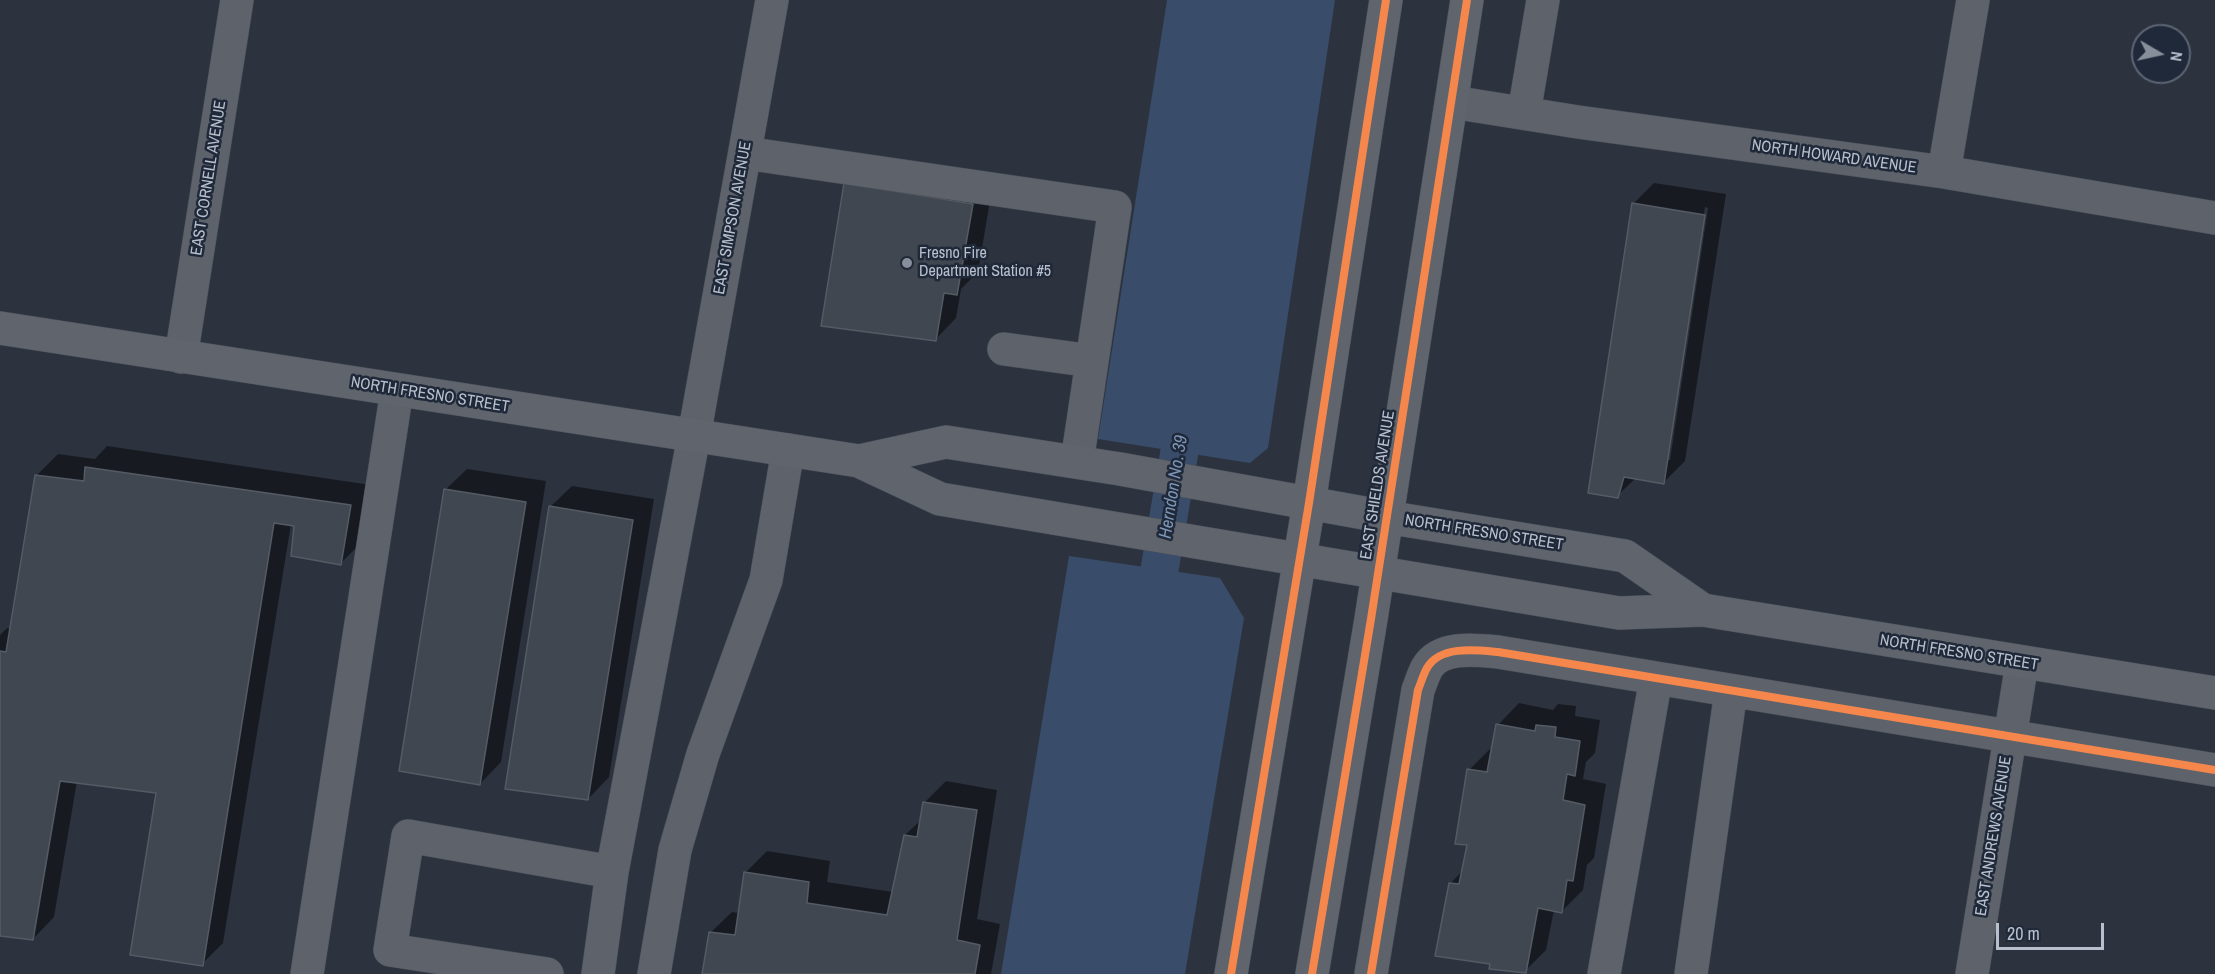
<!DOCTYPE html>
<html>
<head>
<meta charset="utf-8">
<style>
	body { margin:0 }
	#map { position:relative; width:2215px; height:974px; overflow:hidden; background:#2c333e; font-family:"Archivo Narrow",sans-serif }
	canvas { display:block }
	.north { position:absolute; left:2131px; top:24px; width:60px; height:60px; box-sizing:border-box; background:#1f2939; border:2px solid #5c6574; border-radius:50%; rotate:99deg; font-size:16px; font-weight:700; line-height:24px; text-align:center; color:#b8c0cd }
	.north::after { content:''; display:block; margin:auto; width:21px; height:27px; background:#878f9b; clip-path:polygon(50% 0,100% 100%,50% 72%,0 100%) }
	.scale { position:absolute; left:1996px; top:923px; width:108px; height:27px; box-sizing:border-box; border:3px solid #b8c0cd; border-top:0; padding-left:8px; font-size:18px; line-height:21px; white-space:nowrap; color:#b8c0cd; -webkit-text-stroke:4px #1f2939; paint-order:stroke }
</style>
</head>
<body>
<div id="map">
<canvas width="2215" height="974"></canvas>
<div class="north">N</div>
<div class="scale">20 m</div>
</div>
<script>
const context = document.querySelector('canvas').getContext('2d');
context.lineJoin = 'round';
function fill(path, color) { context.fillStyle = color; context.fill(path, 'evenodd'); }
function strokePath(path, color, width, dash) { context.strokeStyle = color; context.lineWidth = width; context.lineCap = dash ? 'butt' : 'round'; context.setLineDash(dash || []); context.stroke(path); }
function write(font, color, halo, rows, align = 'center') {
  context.font = font + ' "Archivo Narrow",sans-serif'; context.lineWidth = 5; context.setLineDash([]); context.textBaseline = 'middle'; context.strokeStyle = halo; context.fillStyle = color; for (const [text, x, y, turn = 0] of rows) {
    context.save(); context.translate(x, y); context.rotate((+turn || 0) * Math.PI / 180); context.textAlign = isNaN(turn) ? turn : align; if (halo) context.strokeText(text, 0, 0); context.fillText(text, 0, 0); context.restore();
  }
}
fill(new Path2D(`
	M1167,0h168l-67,448 -18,15 -152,-24z
	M1069,556l151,22 24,40 -59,356h-184z`), '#394c6a');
fill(new Path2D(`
	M993,183l-15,89 -17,17 -5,29 -21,22 -90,-156z
	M1654,183l72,11 -41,267 -21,21 -28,-4 -19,18 16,-292zM1705,207l3,1 -38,252h-3z
	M107,446l264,39 -9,57 -21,21 -45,-38 -5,-1 -68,419 -21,21 -44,-173 -81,-10 -23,136 -21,22 -33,-5v-299l7,-7 4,1 26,-154 21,-21 37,5z
	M467,469l79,12 -45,281 -21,22 -35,-294z
	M572,486l82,13 -45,278 -21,22 -38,-292z
	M1519,703l34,7 5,-6 18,2 -1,10 25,4 -5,33 -9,9 -3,17 23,5 -12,74 -7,7 -4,25 -21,21 -8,-1 -8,40 -21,21 -75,-87 13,-14 6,-26v-74l21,-21h3l5,-24z
	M946,781l51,9 -20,129 23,5 -9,50h-287l6,-41 22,-21 7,1 6,-40 22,-22 63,10 -3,21 66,10 12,-57 17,-16 2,-16z`), '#0007');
strokePath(new Path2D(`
	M1151,620l37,-219`), '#394c6a', 38);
const building = new Path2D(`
	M844,183l129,21 -16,91 -13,-2 -8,48 -115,-15z
	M1632,203l73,12 -41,269 -40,-7 -6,21 -30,-5z
	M85,467l266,38 -10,60 -50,-9 3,-30 -20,-3 -71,443 -73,-11 26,-162 -96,-12 -27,159 -33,-4v-285l6,1 29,-177 49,6z
	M444,489l82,13 -46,283 -81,-14z
	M549,506l84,14 -45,280 -83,-11z
	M1496,724l39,7 1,-6 20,2 -1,10 25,4 -5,35 -8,-2 -4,26 22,5 -12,76 -6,-1 -5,33 -24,-5 -12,65 -37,-4 1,-5 -55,-8 14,-73 10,1 8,-39 -12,-1 12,-75 20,3z
	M923,802l54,8 -20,130 23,5 -5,29h-273l7,-42 26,3 9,-63 65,10 -2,21 80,12 17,-80 13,2z`);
fill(building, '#414750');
strokePath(building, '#555b65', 1.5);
const minor = new Path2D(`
	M1452,102l126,20 366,50 271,46
	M1524,113l19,-113
	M745,153l370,54 -38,255
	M1944,172l29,-172
	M1004,349l88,12
	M181,357l56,-357
	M307,974l90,-584
	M547,974l-157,-24 18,-114 204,36
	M598,974l14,-102 82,-436 78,-436
	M654,974l21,-124 28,-96 63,-174 22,-130
	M1371,974l47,-284c3,-7 5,-15 9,-22 13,-23 50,-18 71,-16l717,118
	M1604,974l52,-296
	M1691,974l40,-283
	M1972,974l50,-311`);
const major = new Path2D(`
	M0,328l859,133 81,38 679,114 84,-3 512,83
	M859,461l87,-19 174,27 266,48 239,39 78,54
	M1231,974l78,-471 77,-503
	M1312,974l59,-355 96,-619`);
strokePath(minor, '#494e56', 34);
strokePath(major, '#4a505a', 34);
strokePath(minor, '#5d626b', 33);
strokePath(major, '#60646c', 33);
strokePath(new Path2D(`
	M1231,974l78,-471 77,-503
	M1312,974l59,-355 96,-619
	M1371,974l47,-284c3,-7 5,-15 9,-22 13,-23 50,-18 71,-16l717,118`), '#f5874c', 8);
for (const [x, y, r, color] of [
	[907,263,6,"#878f9b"]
]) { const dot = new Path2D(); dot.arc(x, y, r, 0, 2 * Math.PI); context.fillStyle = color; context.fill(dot); strokePath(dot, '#1f2939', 2); }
write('16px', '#b8c0cd', '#1f2939', [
	["NORTH HOWARD AVENUE",1834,157,8],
	["EAST CORNELL AVENUE",209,178,-81],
	["EAST SIMPSON AVENUE",733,218,-80],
	["NORTH FRESNO STREET",430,395,9],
	["EAST SHIELDS AVENUE",1378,485,-81],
	["NORTH FRESNO STREET",1484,533,9],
	["NORTH FRESNO STREET",1959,653,9],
	["EAST ANDREWS AVENUE",1994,836,-81]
]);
write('16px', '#b8c0cd', '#1f2939', [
	["Fresno Fire",919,254],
	["Department Station #5",919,272]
], 'left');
write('italic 18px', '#7d95b6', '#1f2939', [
	["Herndon No. 39",1174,487,-81]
]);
</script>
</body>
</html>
